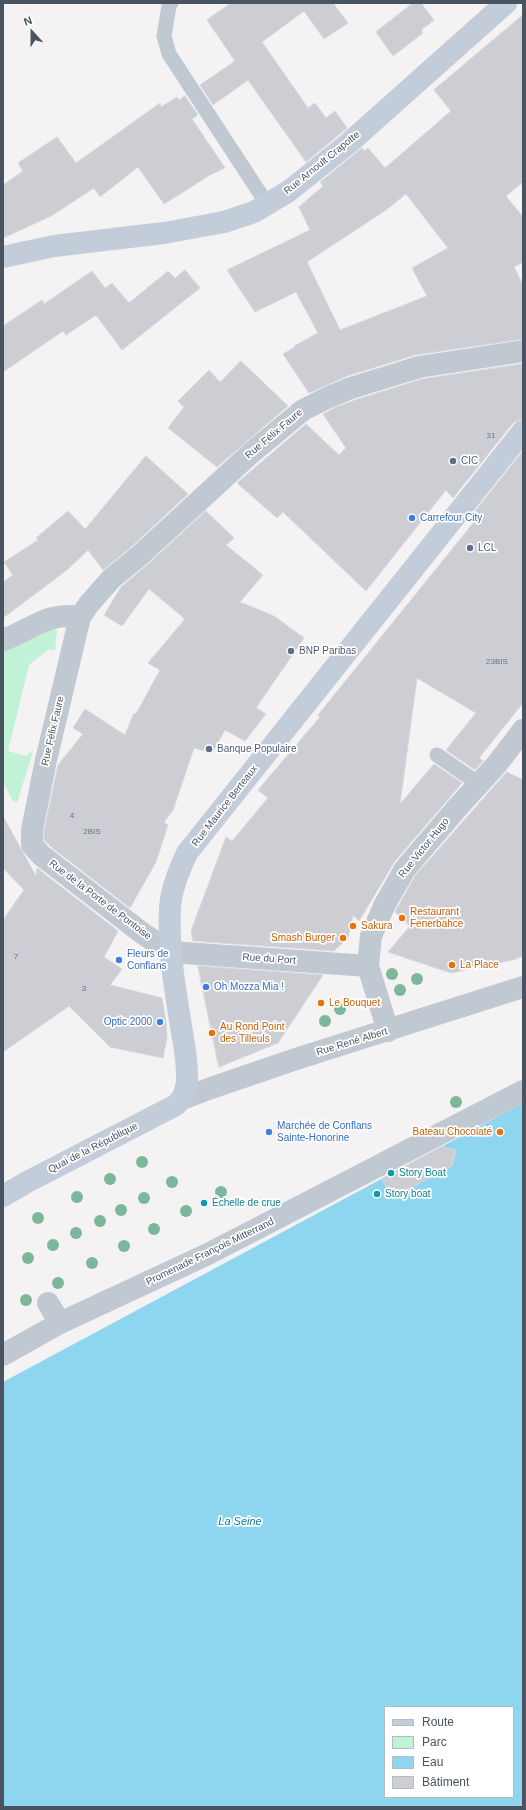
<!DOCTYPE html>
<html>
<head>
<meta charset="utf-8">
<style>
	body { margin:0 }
	#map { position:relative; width:526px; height:1810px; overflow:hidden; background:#f4f2f2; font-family:Helvetica,sans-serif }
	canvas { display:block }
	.frame { position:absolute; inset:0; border:4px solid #495460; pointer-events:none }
	.legend { position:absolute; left:384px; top:1706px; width:130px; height:92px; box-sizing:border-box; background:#fff; border:1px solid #b6bbbf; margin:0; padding:5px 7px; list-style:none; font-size:12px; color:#495460 }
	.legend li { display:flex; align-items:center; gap:8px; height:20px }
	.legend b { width:20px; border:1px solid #b6bbbf }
	.north { position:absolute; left:12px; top:12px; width:40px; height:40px; -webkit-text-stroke:3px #fff; paint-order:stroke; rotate:339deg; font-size:11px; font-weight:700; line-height:16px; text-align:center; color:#495460 }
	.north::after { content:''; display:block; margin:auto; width:14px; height:18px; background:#495460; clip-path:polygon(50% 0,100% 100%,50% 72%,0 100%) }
</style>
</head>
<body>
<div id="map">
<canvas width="526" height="1810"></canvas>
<div class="frame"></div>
<ul class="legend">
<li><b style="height:5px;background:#c3ccd9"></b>Route</li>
<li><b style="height:11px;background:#c1f1d6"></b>Parc</li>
<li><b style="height:11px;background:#8ed6ef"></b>Eau</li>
<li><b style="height:11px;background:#ccced4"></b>Bâtiment</li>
</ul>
<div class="north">N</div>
</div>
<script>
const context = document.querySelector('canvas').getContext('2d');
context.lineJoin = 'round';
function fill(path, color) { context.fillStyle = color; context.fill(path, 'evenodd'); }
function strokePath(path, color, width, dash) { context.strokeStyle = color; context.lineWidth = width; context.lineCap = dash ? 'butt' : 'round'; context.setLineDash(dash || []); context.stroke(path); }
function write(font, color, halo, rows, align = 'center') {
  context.font = font + ' Helvetica,sans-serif'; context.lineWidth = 3.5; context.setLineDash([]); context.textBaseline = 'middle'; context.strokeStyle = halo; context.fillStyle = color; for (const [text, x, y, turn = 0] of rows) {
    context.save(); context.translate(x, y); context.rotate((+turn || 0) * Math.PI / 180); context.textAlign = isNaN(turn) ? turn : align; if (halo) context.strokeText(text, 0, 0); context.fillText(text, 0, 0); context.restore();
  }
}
fill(new Path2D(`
	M57,627l-2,24 -6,-2 -20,16 -21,86 18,5 7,-5 -16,52 -5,-3 -9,-19v-130l41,-21z`), '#c1f1d6');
fill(new Path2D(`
	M523,1103v704h-520v-425zM385,1707h128v90h-128z`), '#8ed6ef');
const building = new Path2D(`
	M231,3h102l15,20 -24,16 -20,-28 -42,31 46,66 7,-5 11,15 9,-7 12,17 -41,34 -58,-82 -35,25 -13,-20 35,-24 -28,-41z
	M413,3h8l13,17 -13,10 2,3 -30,23 -17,-24z
	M523,15v167l-17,14 17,21v45l-9,5 9,18v54l-108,16 -68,21 -38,17 -26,-39 12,-7 -1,-1 24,-13 -22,-41 -41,20 -28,-42 83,-40 -11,-23 24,-21 -3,-4 42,-34 2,3 4,-3 17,20 66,-57 -17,-21zM406,194l42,54 -36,20 15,28 -87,34 -33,-68 79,-52z
	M185,96l13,19 -6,4 33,49 -15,7 -46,29 -26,-37 -38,30 -6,-9 -43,28 -48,22v-53l20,-14 -5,-8 39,-26 19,26 84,-60 1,4 16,-10 2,3z
	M185,270l15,18 -78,62 -26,-35 -30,20 -3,-4 -60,41v-46l39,-26 2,4 48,-33 13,17 7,-5 17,20 39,-32 7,7z
	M241,361l47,45 -71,61 -49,-39 16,-21 -6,-6 31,-31 11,12z
	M523,364v55l-5,1 -5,3 -60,75 -7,-8 -80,101 -83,-79 -6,6 -40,-35 69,-59 33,31 7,-7 -23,-34 11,-6 21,-8 67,-21z
	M523,451v252l-44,55 4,3 -8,9 -29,-20 30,-37 -59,-35 -17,126 34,-40 28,19 -67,78 -36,60 -6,-6 -5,23 -14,13 -141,-10 -2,-10 35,-94 6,4 36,-43 -10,-8 62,-73 -2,-2 156,-193 -4,-4z
	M146,456l42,38 -58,54 -27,22 -15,-20 -21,20 -64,48v-36l10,-7 -9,-13 34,-22 -2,-2 32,-27 17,18z
	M206,511l28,27 -8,7 37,30 -23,27 34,14 30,22 -48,70 10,6 -21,27 -20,-11 -13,23 -18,-5 -21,62 -9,12 4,3 -12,37 -26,46 -80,-62 -6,-6v-9l14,-66 25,-31 -10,-6 12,-19 40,26 9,-22 2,1 24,-44 -12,-7 37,-44 -36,-30 -27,37 -18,-11 17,-28 25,-21z
	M507,772l16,8v176l-10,4 -62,13 -63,-21 22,-26 -15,-14 20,-36z
	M3,816l33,60 1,-8 81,63 -14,26 18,12 -12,16 52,13 4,24 1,16 -4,20 -53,-11 -41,-41 -66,46v-132l21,-30 -21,-22z
	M198,966l125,9 -45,68 -59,24z
	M441,1147l15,3 -4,16 -60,32 -10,-19z`);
fill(building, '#ccced4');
strokePath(building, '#d6d8dd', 1);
strokePath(new Path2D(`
	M171,3l-2,3 -5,30 5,18 98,150
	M437,755l42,29`), '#c0c9d1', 15);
strokePath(new Path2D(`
	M3,640c28,-10 45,-29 77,-23
	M368,966l-197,-14 -29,-19 -101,-78 -9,-10v-15l14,-70 34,-143 9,-13 23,-26 26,-21 112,-103 53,-44 26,-13 22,-9 68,-21 104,-16
	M388,1031l-20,-65 3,-30 14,-32 20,-35 52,-61 40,-44 26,-34
	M182,1099l29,-11 85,-29 227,-72
	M48,1303l12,20
	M3,1355l57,-32 148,-69 315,-163`), '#c0c9d1', 22);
strokePath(new Path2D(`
	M3,257l51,-11 110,-13 60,-11 30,-10 35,-21 60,-48 157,-140
	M3,1196l26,-15 147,-76c7,-6 10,-14 11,-24 1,-20 -4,-41 -7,-61 -6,-37 -12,-74 -10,-112 1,-19 9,-38 17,-55l336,-422`), '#c3ccd9', 22);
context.fillStyle = '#7ab79b';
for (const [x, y] of [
	[392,974],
	[417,979],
	[400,990],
	[340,1009],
	[325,1021],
	[456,1102],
	[142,1162],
	[110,1179],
	[172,1182],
	[221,1192],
	[77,1197],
	[144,1198],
	[121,1210],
	[186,1211],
	[38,1218],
	[100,1221],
	[154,1229],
	[76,1233],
	[53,1245],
	[124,1246],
	[28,1258],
	[92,1263],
	[58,1283],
	[26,1300]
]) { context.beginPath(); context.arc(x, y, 6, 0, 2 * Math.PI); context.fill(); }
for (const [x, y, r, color] of [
	[453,461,4,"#5c6f8a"],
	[412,518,4,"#3f7fe0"],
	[470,548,4,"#5c6f8a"],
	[291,651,4,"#5c6f8a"],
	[209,749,4,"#5c6f8a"],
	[402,918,4,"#e8710a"],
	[353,926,4,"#e8710a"],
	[343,938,4,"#e8710a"],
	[119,960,4,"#3f7fe0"],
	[452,965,4,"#e8710a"],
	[206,987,4,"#3f7fe0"],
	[321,1003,4,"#e8710a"],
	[160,1022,4,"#3f7fe0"],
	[212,1033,4,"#e8710a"],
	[269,1132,4,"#3f7fe0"],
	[500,1132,4,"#e8710a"],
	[391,1173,4,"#0f9aa8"],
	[377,1194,4,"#0f9aa8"],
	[204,1203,4,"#0f9aa8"]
]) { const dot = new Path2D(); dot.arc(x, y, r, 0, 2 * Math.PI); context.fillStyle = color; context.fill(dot); strokePath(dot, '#fff', 1.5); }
write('8px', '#6a727d', null, [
	["31",491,436],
	["23BIS",497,662],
	["4",72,816],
	["2BIS",92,832],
	["7",16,957],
	["3",84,989]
]);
write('10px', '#495460', '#fff', [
	["Rue Arnoult Crapotte",322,163,-39],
	["Rue Félix Faure",274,434,-40],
	["Rue Félix Faure",53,731,-77],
	["Rue Maurice Berteaux",225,806,-52],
	["Rue Victor Hugo",424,848,-51],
	["Rue de la Porte de Pontoise",100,900,37],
	["Rue du Port",269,959,4],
	["Rue René Albert",352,1042,-17],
	["Quai de la République",93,1148,-27],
	["Promenade François Mitterrand",210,1252,-26]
]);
write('10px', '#4e5e75', '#fff', [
	["CIC",461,461],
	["LCL",478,548],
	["BNP Paribas",299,651],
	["Banque Populaire",217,749]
], 'left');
write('10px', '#366cbe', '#fff', [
	["Carrefour City",420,518],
	["Fleurs de",127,954],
	["Conflans",127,966],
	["Oh Mozza Mia !",214,987],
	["Optic 2000",152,1022,"right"],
	["Marchée de Conflans",277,1126],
	["Sainte-Honorine",277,1138]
], 'left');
write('10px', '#c56008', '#fff', [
	["Restaurant",410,912],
	["Fenerbahce",410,924],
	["Sakura",361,926],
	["Smash Burger",335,938,"right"],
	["La Place",460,965],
	["Le Bouquet",329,1003],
	["Au Rond Point",220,1027],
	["des Tilleuls",220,1039],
	["Bateau Chocolaté",492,1132,"right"]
], 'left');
write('10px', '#0d838f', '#fff', [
	["Story Boat",399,1173],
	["Story boat",385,1194],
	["Échelle de crue",212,1203]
], 'left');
write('italic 11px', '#0a7ba3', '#fff', [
	["La Seine",240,1522]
]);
</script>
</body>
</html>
